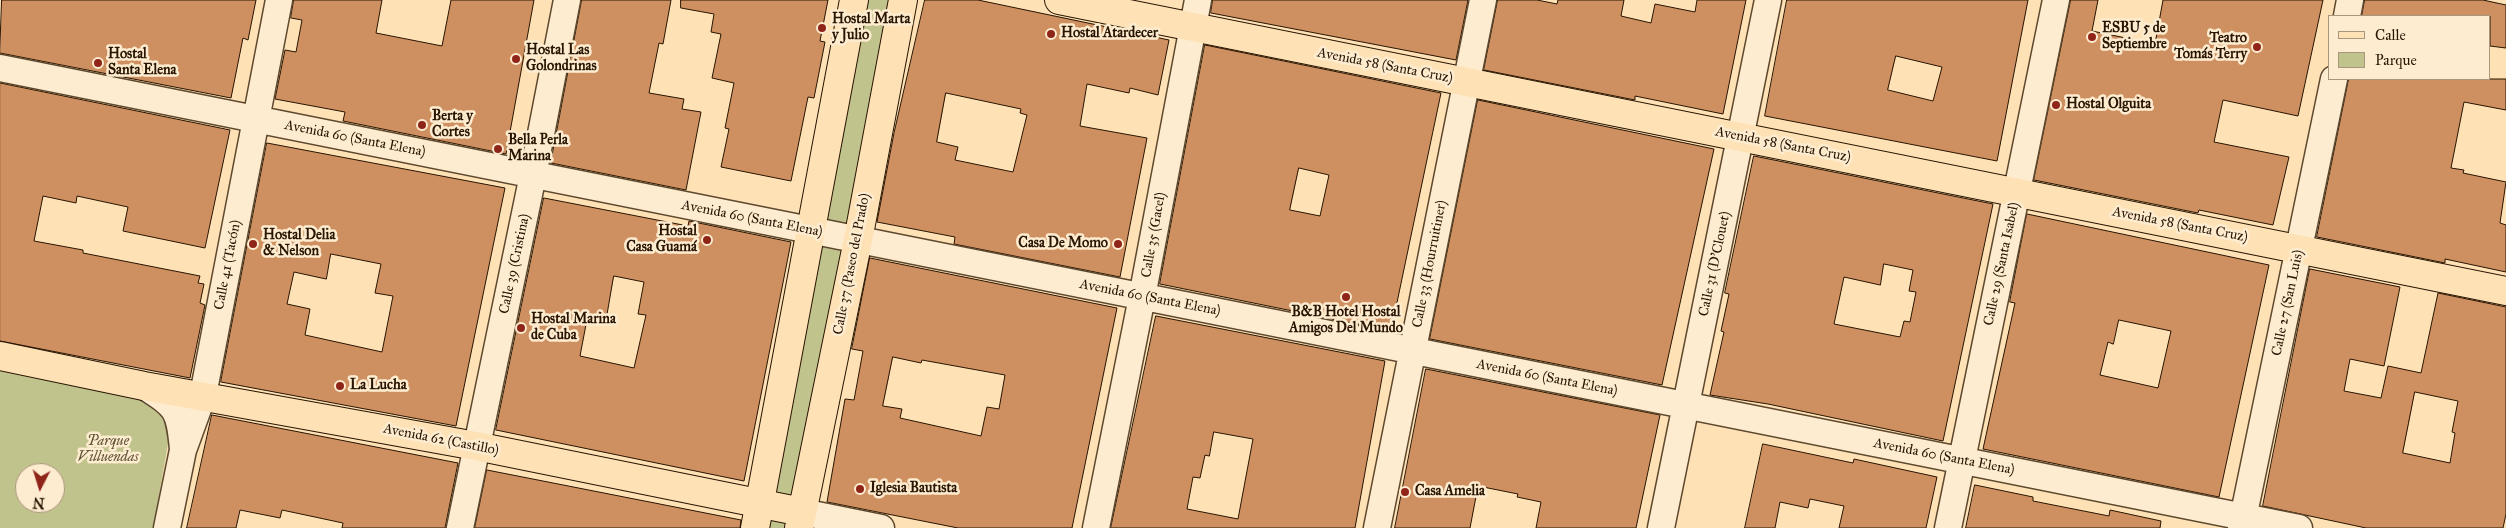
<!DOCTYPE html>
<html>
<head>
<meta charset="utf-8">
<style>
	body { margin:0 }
	#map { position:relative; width:2506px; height:528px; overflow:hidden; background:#fee2b6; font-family:"IM FELL Great Primer",serif }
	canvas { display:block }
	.legend { position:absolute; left:2328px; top:15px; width:162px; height:65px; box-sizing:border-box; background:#feecd0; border:1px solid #a8967d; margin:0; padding:6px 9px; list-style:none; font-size:15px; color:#281400 }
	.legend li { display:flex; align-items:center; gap:10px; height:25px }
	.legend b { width:25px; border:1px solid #a8967d }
	.north { position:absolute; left:15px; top:463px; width:50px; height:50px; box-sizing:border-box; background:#feecd0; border:1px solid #a8967d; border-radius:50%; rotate:185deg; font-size:14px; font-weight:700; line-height:20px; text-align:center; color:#281400 }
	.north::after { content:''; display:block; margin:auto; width:18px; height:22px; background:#8f2418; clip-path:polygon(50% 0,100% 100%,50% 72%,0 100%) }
</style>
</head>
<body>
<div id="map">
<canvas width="2506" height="528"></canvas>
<ul class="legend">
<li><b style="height:6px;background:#fee2b6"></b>Calle</li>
<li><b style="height:14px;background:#c1c38d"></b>Parque</li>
</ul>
<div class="north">N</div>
</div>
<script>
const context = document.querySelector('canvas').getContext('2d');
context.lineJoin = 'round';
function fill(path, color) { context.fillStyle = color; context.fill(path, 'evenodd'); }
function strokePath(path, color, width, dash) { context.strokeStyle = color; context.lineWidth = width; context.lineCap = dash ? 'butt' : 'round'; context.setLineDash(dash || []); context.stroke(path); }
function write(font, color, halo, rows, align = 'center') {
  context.font = font + ' "IM FELL Great Primer",serif'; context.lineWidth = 5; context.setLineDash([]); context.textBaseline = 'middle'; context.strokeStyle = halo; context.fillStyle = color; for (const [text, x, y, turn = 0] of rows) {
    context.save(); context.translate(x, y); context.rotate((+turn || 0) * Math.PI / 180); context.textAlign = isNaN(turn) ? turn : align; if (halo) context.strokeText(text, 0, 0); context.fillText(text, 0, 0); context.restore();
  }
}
fill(new Path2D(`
	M863,0h31l-104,528h-28z
	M0,367l140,30 22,15 6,12 1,14 -16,90h-153zM25,473h30v30h-30z`), '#c1c38d');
const building = new Path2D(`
	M2,0h254l-8,40 -5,-2 -12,60 -231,-45z
	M294,0h88l-6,33 66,13 9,-46h83l-28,154 -163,-33 2,-9 -70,-13 10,-49 11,2 6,-32 -11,-2z
	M582,0h89l-8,44 -4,-1 -10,50 35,6 -2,10 19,3 -15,78 -135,-27z
	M681,0h147l-8,41 5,1 -11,56 -6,-1 -17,84 -70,-14 8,-38 -4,-1 9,-45 -22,-5 9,-44 -10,-2 3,-18 -33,-6z
	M925,0h53l191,40 -11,55 -28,-7 -1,5 -42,-9 -7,42 67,12 -27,139 -166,-33 1,-7 -78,-15 17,-89zM946,93l75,16 -1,4 7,2 -14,57 -58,-12 3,-13 -21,-5z
	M1213,0h255l-12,60 -245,-47z
	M1498,0h39l20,4 1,-4h66l-3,16 30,7 4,-19 40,8 2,-12h49l-23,114 -88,-18v4l-151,-30z
	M1787,0h241l-31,161 -232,-45zM1896,56l46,11 -9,34 -45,-11z
	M2071,0h27l-6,31 63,13 8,-44h160l-25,116 -75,-16 -9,42 75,15 -16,68 -74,-15 -1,3 -164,-33z
	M2365,0h118l23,5v43l-16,-2v-30h-128z
	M1205,45l236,48 -50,238 -231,-47zM1299,168l30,7 -9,41 -30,-6z
	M2349,79h157v31l-42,-8 -13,66 13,2 -1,3 43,9 -6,41 6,2v47l-61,-13v4l-128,-26z
	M0,83l230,47 -25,118 -82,-17 5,-24 -51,-11 -1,7 -33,-7 -9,45 49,9v3l117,23 -2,7 6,1 -4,19 5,2 -15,73 -190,-37z
	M1478,100l236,49 -52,236 -232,-46z
	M267,143l238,45 -49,238 -235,-44zM331,254l50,10 -6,29 18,3 -11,56 -77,-17 5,-26 -23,-5 7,-32 32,7z
	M1754,156l239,48 -50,237 -175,-37 -58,-9 14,-63 -3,-1 8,-37 -4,-1zM1884,264l29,6 -4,21 7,1 -6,30 -6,-1 -4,16 -66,-13 10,-47 36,8z
	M544,198l144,28 1,-5 102,21 -47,239 -248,-51zM614,276l30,6 -6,32 8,1 -12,53 -54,-12 8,-42 18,4z
	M2027,214l242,51 -50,232 -236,-48 32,-146 -5,-1zM2119,320l52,11 -13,57 -58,-13 8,-33 5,2z
	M870,258l247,50 -45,220h-114l-131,-26 18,-103 9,1 9,-49 -11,-2zM893,357l28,6 1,-3 83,15 -6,34 -12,-2 -6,29 -81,-18 2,-9 -19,-3z
	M2310,269l90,18 -16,79 -34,-7 -6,32 37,7 7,-32 33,7 17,-80 68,14v207l-3,14h-137l-103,-22zM2415,392l43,9 -6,31 3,1 -5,30 -47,-10z
	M1156,316l229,45 -30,167h-244zM1214,432l39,7 -15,80 -51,-10 6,-32 7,1 5,-23 4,1z
	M1426,369l234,46 -24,113h-100l5,-26 -24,-5 1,-3 -40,-8 -8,42h-75z
	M212,415l246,48 -13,65h-103l1,-5 -61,-13 -2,8 -40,-8 -4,18h-49z
	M1763,444l90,19 1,-4 83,18 -11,51h-87l5,-22 -34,-7 -2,9 -28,-6 -5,26h-30z
	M487,470l254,50 -1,8h-265z
	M1975,485l58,12v4l76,15 1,-6 51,11 -1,7h-194z`);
fill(building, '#cf9061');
strokePath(building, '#281400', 1);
const minor = new Path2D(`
	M2347,16l3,-16
	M0,68l2299,460
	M144,386c33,21 35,23 39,63
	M802,512l79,16
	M167,528l16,-78 20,-55 76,-395
	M460,528l73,-353 34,-175
	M1096,528l46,-231 56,-297
	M1377,528l106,-528
	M1661,528l107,-528
	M1948,528l108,-528
	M2241,528l93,-449`);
const major = new Path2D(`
	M1059,0l1447,291
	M0,356l144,30 332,60 326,66
	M755,528l99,-528
	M799,528l59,-288 45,-240`);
strokePath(minor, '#5e482e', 29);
strokePath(major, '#281400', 30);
strokePath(minor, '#feecd0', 26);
strokePath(major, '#fee2b6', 28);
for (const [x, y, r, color] of [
	[822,28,5,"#8f2418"],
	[1051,34,5,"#8f2418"],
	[2092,37,5,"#8f2418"],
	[2257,47,5,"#8f2418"],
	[516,59,5,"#8f2418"],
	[98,63,5,"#8f2418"],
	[2056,105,5,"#8f2418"],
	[422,125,5,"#8f2418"],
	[498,149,5,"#8f2418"],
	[707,240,5,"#8f2418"],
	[253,244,5,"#8f2418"],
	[1118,244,5,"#8f2418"],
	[1346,297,5,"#8f2418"],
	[521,328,5,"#8f2418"],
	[340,386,5,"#8f2418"],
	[860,489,5,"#8f2418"],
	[1405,492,5,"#8f2418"]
]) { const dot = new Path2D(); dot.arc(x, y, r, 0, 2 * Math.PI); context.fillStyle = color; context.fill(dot); strokePath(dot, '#feecd0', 2); }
write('bold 14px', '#281400', '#feecd0', [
	["Hostal Marta",832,20],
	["y Julio",832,36],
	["ESBU 5 de",2102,29],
	["Septiembre",2102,45],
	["Hostal Atardecer",1061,34],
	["Teatro",2247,39,"right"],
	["Tomás Terry",2247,55,"right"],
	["Hostal Las",526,51],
	["Golondrinas",526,67],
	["Hostal",108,55],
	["Santa Elena",108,71],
	["Hostal Olguita",2066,105],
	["Berta y",432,117],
	["Cortes",432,133],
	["Bella Perla",508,141],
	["Marina",508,157],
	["Hostal",697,232,"right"],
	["Casa Guamá",697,248,"right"],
	["Hostal Delia",263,236],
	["& Nelson",263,252],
	["Casa De Momo",1108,244,"right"],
	["B&B Hotel Hostal",1346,313,"center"],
	["Amigos Del Mundo",1346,329,"center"],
	["Hostal Marina",531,320],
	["de Cuba",531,336],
	["La Lucha",350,386],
	["Iglesia Bautista",870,489],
	["Casa Amelia",1415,492]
], 'left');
write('14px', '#281400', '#feecd0', [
	["Avenida 58 (Santa Cruz)",1385,66,11],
	["Avenida 60 (Santa Elena)",355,139,11],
	["Avenida 58 (Santa Cruz)",1783,145,11],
	["Avenida 60 (Santa Elena)",752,219,11],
	["Avenida 58 (Santa Cruz)",2180,225,11],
	["Calle 35 (Gacel)",1154,235,-80],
	["Calle 39 (Cristina)",515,264,-78],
	["Calle 37 (Paseo del Prado)",852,264,-79],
	["Calle 33 (Hourruitiner)",1430,264,-79],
	["Calle 31 (D'Clouet)",1715,264,-78],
	["Calle 29 (Santa Isabel)",2002,264,-78],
	["Calle 41 (Tacón)",228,265,-79],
	["Avenida 60 (Santa Elena)",1150,298,11],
	["Calle 27 (San Luis)",2288,303,-78],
	["Avenida 60 (Santa Elena)",1547,378,11],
	["Avenida 62 (Castillo)",441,440,11],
	["Avenida 60 (Santa Elena)",1944,457,11]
]);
write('italic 14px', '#5e5131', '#feecd0', [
	["Parque",108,442],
	["Villuendas",108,458]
]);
</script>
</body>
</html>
